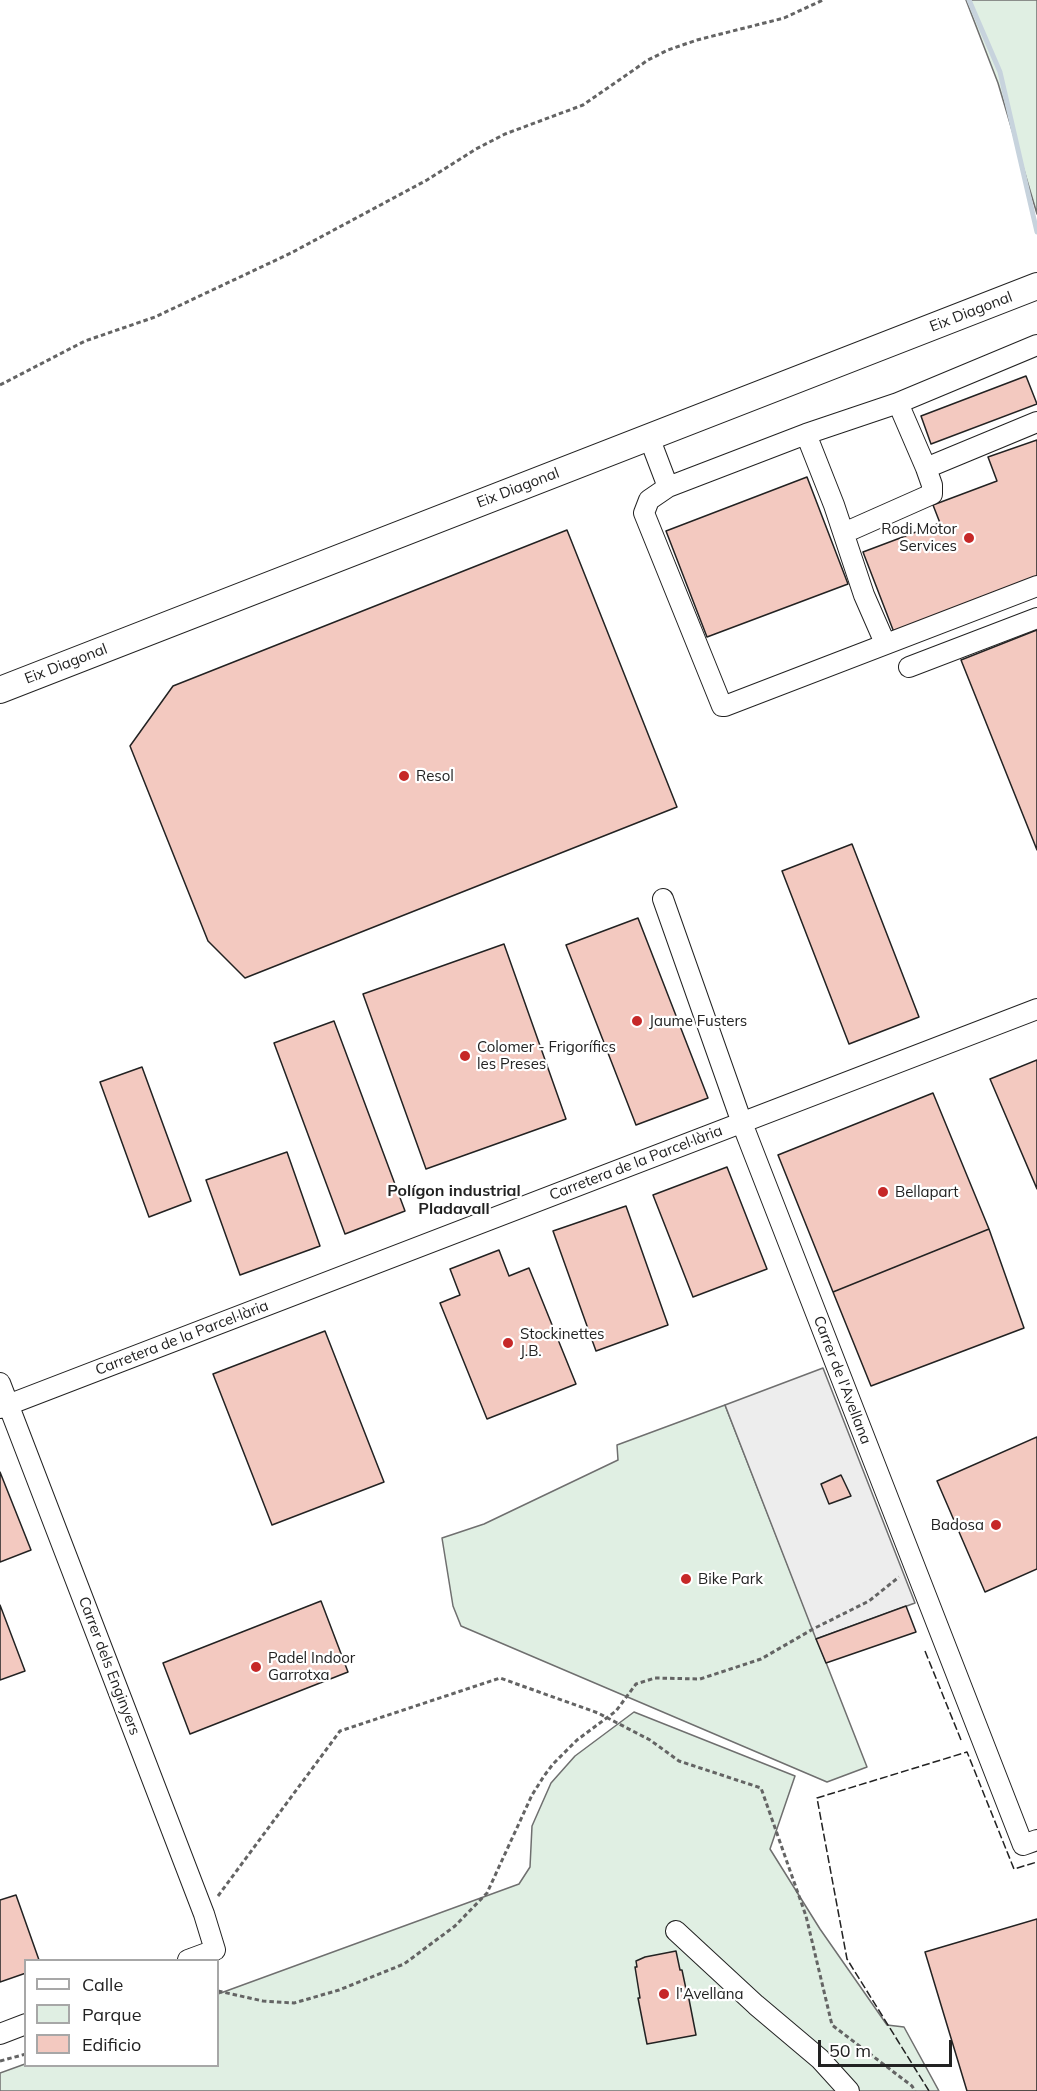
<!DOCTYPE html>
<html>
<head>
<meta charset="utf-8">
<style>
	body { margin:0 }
	#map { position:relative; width:1037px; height:2091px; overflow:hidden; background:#fff; font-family:Mulish,sans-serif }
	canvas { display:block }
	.legend { position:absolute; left:24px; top:1959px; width:195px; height:108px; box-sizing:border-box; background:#fff; border:2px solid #a7a7a7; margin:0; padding:8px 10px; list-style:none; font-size:18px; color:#222 }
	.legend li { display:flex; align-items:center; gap:12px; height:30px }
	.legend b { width:30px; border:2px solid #a7a7a7 }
	.scale { position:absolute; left:818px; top:2040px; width:134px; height:27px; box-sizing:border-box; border:3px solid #222; border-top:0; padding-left:8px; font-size:18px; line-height:21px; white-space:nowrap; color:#222; -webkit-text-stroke:4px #fff; paint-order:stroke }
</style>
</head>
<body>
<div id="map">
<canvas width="1037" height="2091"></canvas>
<ul class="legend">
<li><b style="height:8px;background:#fff"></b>Calle</li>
<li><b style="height:16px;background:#e0efe3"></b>Parque</li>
<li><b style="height:16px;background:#f3c9c0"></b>Edificio</li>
</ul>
<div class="scale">50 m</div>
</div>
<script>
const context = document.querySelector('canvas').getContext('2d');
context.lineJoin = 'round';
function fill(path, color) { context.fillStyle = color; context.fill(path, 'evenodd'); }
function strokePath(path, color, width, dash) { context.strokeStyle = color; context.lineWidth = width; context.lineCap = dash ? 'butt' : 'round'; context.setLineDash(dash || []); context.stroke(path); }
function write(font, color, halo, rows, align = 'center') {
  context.font = font + ' Mulish,sans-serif'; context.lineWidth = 4.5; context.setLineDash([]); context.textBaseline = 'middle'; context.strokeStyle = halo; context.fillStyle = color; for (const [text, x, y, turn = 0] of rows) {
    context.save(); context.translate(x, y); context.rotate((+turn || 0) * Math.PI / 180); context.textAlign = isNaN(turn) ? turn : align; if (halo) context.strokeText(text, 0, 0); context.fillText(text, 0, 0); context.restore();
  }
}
const green = new Path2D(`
	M966,0h71v214l-39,-131z
	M725,1405l142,362 -40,15 -366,-156 -8,-20 -11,-68 42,-14 134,-64 -1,-15z
	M634,1712l161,64 -25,73 50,80 67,96 17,2 35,64h-939v-18l25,-9 1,2h192v-72l301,-110 11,-17 2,-41 19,-43 24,-27z`);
fill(green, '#e0efe3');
strokePath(green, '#6f6f6f', 1.5);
const parking = new Path2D(`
	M823,1368l92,235 -99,36 -91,-234z`);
fill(parking, '#ededed');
strokePath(parking, '#6f6f6f', 1.5);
strokePath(new Path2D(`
	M969,0l31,72 37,160`), '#c7d3dd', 5);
const building = new Path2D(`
	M1026,376l11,28 -106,40 -10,-28z
	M1037,440v136l-142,59 -32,-83 77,-29 -7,-18 64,-24 -9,-24z
	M807,477l41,107 -141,53 -41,-106z
	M567,530l110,277 -432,171 -37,-37 -78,-195 43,-60z
	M1037,630v220l-76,-190z
	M852,844l67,173 -70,27 -67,-173z
	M638,918l70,180 -72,27 -70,-180z
	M504,944l62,175 -140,50 -63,-175z
	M334,1021l71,190 -60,23 -71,-191z
	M1037,1060v129l-47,-110z
	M142,1067l49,134 -42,16 -49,-135z
	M933,1093l56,136 -156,63 -55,-137z
	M287,1152l33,94 -80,29 -34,-95z
	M727,1167l40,102 -74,28 -40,-102z
	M626,1206l42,119 -72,26 -43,-120z
	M989,1229l35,99 -153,58 -38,-94z
	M499,1250l10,26 20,-8 47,116 -89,35 -47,-116 20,-8 -10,-26z
	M325,1331l59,151 -112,43 -59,-151z
	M1037,1437v132l-52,23 -48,-111z
	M0,1472l31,78 -31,12z
	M841,1475l10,21 -22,8 -8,-20z
	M321,1601l27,71 -158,62 -27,-71z
	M0,1605l25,66 -25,9z
	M906,1606l10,26 -90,31 -10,-24z
	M16,1895l23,65h-13v13l-26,9v-82z
	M1037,1919v172h-70l-42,-139z
	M676,1951l4,19h2l4,19h1l9,46 -49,9 -9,-46h2l-5,-31h2l-1,-6 9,-4z`);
fill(building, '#f3c9c0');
strokePath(building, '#222', 1.5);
const minor = new Path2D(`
	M898,403l28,65 111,-46
	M806,434l28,71 30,90 21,48
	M649,437l19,50 138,-53 92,-31 139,-58
	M668,487l-19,13 -5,13 78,193h3l312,-120
	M844,533l88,-39v-9l-6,-17
	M909,667l128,-49
	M663,899l79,224 281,722 14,-5
	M0,1383l204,531 11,36 -27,10
	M0,1408l1037,-399
	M676,1931l80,74 64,54 29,32
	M0,2034l26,-10`);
const major = new Path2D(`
	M0,690l1037,-404`);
strokePath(minor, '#222', 22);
strokePath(major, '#222', 28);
strokePath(new Path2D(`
	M0,385l85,-44 70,-24 136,-64 136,-73 49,-31 29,-15 78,-29 65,-45 20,-10 29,-10 87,-22 39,-18
	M218,1896l122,-165 160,-53 98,35 52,27 29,21 82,27 45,128 26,109 80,61 3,5
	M218,1991l45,10 31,2 45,-13 65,-26 51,-38 32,-33 45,-98 12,-19 9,-12 24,-24 39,-29 20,-27 19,-6 45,1 61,-20 52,-30 56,-28 30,-24
	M0,2061l26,-7`), '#646464', 3, [4.5, 3]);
strokePath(minor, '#fff', 20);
strokePath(major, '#fff', 26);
strokePath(new Path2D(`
	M925,1651l36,89
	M929,2091l-82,-132 -30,-161 150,-46 47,117 23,-7`), '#222', 1.5, [8, 3]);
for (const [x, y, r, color] of [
	[969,538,6,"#c62828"],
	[404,776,6,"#c62828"],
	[637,1021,6,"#c62828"],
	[465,1056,6,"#c62828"],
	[883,1192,6,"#c62828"],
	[508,1343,6,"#c62828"],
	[996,1525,6,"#c62828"],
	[686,1579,6,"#c62828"],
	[256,1667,6,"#c62828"],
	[664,1994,6,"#c62828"]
]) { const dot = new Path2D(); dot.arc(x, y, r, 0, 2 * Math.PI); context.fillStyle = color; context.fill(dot); strokePath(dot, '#fff', 2); }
write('15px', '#222', '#fff', [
	["Eix Diagonal",971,312,-21],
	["Eix Diagonal",518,488,-21],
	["Eix Diagonal",66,664,-21],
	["Carretera de la Parcel·lària",636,1163,-21],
	["Carretera de la Parcel·lària",182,1338,-21],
	["Carrer de l'Avellana",842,1380,69],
	["Carrer dels Enginyers",109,1666,69]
]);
write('15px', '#222', '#fff', [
	["Rodi Motor",957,529,"right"],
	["Services",957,546,"right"],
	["Resol",416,776],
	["Jaume Fusters",649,1021],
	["Colomer - Frigorífics",477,1047],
	["les Preses",477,1064],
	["Bellapart",895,1192],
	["Stockinettes",520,1334],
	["J.B.",520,1351],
	["Badosa",984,1525,"right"],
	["Bike Park",698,1579],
	["Padel Indoor",268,1658],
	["Garrotxa",268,1675],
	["l'Avellana",676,1994]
], 'left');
write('bold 16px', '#222', '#fff', [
	["Polígon industrial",454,1191],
	["Pladavall",454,1209]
]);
</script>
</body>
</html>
